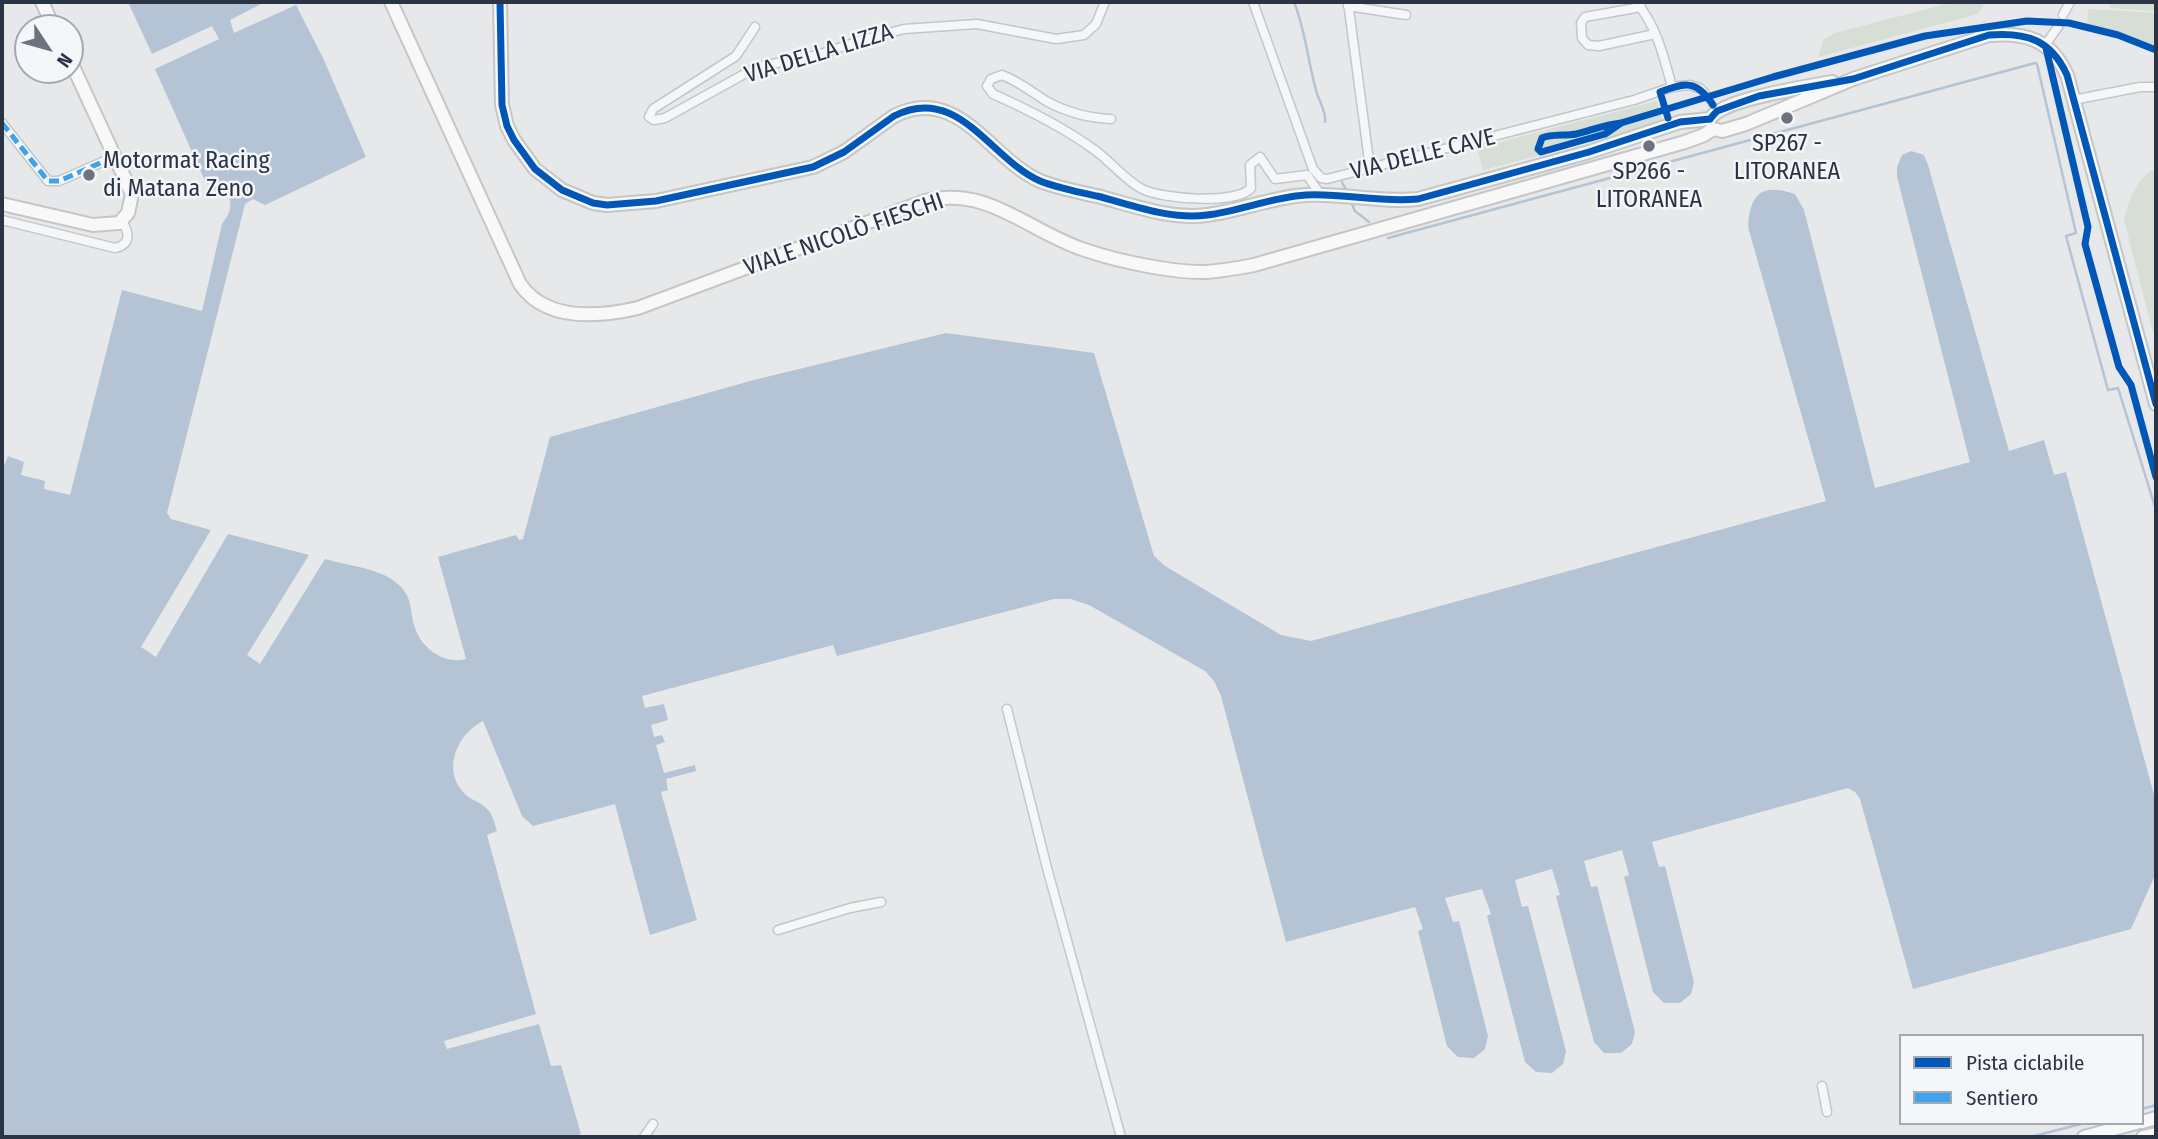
<!DOCTYPE html>
<html>
<head>
<meta charset="utf-8">
<style>
	body { margin:0 }
	#map { position:relative; width:2158px; height:1139px; overflow:hidden; background:#e6e8ea; font-family:"Fira Sans Condensed",sans-serif }
	canvas { display:block }
	.frame { position:absolute; inset:0; border:4px solid #2b3445; pointer-events:none }
	.legend { position:absolute; left:1899px; top:1034px; width:245px; height:91px; box-sizing:border-box; background:#f4f6f9; border:2px solid #a4a8b1; margin:0; padding:9px 12px; list-style:none; font-size:21px; color:#2b3445 }
	.legend li { display:flex; align-items:center; gap:14px; height:35px }
	.legend b { width:35px; border:2px solid #a4a8b1 }
	.north { position:absolute; left:14px; top:14px; width:70px; height:70px; box-sizing:border-box; background:#f4f6f9; border:2px solid #a4a8b1; border-radius:50%; rotate:126deg; font-size:19px; font-weight:700; line-height:28px; text-align:center; color:#2b3445 }
	.north::after { content:''; display:block; margin:auto; width:24px; height:32px; background:#6c737f; clip-path:polygon(50% 0,100% 100%,50% 72%,0 100%) }
</style>
</head>
<body>
<div id="map">
<canvas width="2158" height="1139"></canvas>
<div class="frame"></div>
<ul class="legend">
<li><b style="height:9px;background:#0057b8"></b>Pista ciclabile</li>
<li><b style="height:9px;background:#3ea3ec"></b>Sentiero</li>
</ul>
<div class="north">N</div>
</div>
<script>
const context = document.querySelector('canvas').getContext('2d');
context.lineJoin = 'round';
function fill(path, color) { context.fillStyle = color; context.fill(path, 'evenodd'); }
function strokePath(path, color, width, dash) { context.strokeStyle = color; context.lineWidth = width; context.lineCap = dash ? 'butt' : 'round'; context.setLineDash(dash || []); context.stroke(path); }
function write(font, color, halo, rows, align = 'center') {
  context.font = font + ' "Fira Sans Condensed",sans-serif'; context.lineWidth = 5; context.setLineDash([]); context.textBaseline = 'middle'; context.strokeStyle = halo; context.fillStyle = color; for (const [text, x, y, turn = 0] of rows) {
    context.save(); context.translate(x, y); context.rotate((+turn || 0) * Math.PI / 180); context.textAlign = isNaN(turn) ? turn : align; if (halo) context.strokeText(text, 0, 0); context.fillText(text, 0, 0); context.restore();
  }
}
fill(new Path2D(`
	M1954,2l30,1 -6,11 -160,43 6,-18 11,-6z
	M2110,2h46v9l-46,-3z
	M2088,9l68,4v34l-35,-14 -34,-8z
	M1657,101l6,22 -180,47 -6,-22z
	M2156,168v176l-32,-124c4,-20 13,-42 32,-52z`), '#d6ded6');
fill(new Path2D(`
	M128,2h137l-35,18 4,13 62,-28 27,53 43,99 -101,48 -12,-6 -8,5 -78,309 4,6 40,11 -70,117 15,10 72,-123 81,21 -62,100 13,9 65,-105c23,7 59,9 76,28 12,12 9,27 14,41 7,21 30,37 51,31l-28,-102 78,-22 3,5 4,-1 27,-102 204,-57 192,-47 148,20 60,203 11,10 116,69 30,6 515,-140 -78,-274c2,-34 14,-44 47,-33l9,16 71,278 95,-26 -73,-285v-10l5,-12 9,-4 13,4 4,10 81,286 35,-11 10,35 12,-3 90,330v71l-25,56 -218,60 -53,-190 -5,-7 -7,-4 -196,54 7,25 6,-1 29,116 -3,12 -11,9h-16l-11,-11 -29,-115 5,-2 -7,-25 -38,11 7,26 6,-1 38,146 -3,12 -11,9h-17l-10,-11 -38,-146 4,-1 -8,-26 -37,11 7,27 6,-1 38,145 -3,13 -11,9 -16,-1 -11,-10 -38,-146 4,-2 -9,-25 -37,9 8,24 6,-1 29,115 -3,13 -11,9 -16,-1 -11,-11 -29,-115 5,-2 -8,-22 -129,35 -65,-246 -7,-15 -9,-10 -116,-66 -18,-6h-17l-217,57 -4,-11 -191,51 3,12 19,-4 4,16 -17,5 3,12 8,-2 3,7 -9,3 8,28 31,-8 1,6 -30,8 2,11 -7,2 36,128 -47,15 -35,-131 -82,22 -11,-10 -39,-95c-24,12 -41,45 -21,70 7,9 20,11 27,20 4,5 6,14 8,20l-10,4 49,179 -92,27 3,8 92,-25 12,42 10,-1 20,69 -10,3h-569v-674l3,1 3,-8 16,6 -3,13 24,6 -1,8 26,6 52,-205 80,21 20,-87c8,-11 11,-17 6,-30l-13,-4 -10,-9 -50,-112 64,-30 -7,-13 -60,28z`), '#b4c4d5');
strokePath(new Path2D(`
	M1294,2c11,27 14,59 22,88 2,10 11,22 9,32
	M1342,182l5,10
	M1351,202l4,9 14,11
	M1388,238l647,-175 2,1 39,169 -10,3 42,154 10,-2 38,122
	M2142,1109l14,-4
	M2030,1137l55,-14`), '#b4c4d5', 2.5);
strokePath(new Path2D(`
	M1705,94l7,11`), '#c1c4c9', 8, [8, 4]);
const street = new Path2D(`
	M1253,2l60,167 8,9 6,1 307,-79 38,-13 18,-2 11,4 4,5
	M1348,2l22,166
	M1636,2c21,24 28,56 36,85
	M1348,6l58,9
	M1641,7l-56,10 -4,6 1,15 6,7 11,1 56,-12
	M2063,15l7,-13
	M755,27l-19,29 -83,53 -4,8 5,3 11,-2 92,-51 61,-12 44,-15 42,-11 73,-5 79,15 28,-4 12,-11 9,-22
	M2045,45l13,-18
	M2073,100l67,-13h16
	M1111,119c-23,-1 -45,-7 -65,-18 -14,-9 -28,-20 -44,-26l-11,4 -4,7 6,8c36,16 72,34 103,57 16,12 28,28 46,38 20,10 94,16 109,-1l-1,-23 10,-8 15,22 32,-4 13,19
	M2,123l46,58h11l57,-25
	M2,220l113,28c17,-4 14,-16 7,-27
	M1007,709l40,159 74,269
	M778,930l72,-22 31,-6
	M1822,1086l5,26
	M644,1137l9,-13`);
const secondary = new Path2D(`
	M42,2l12,26
	M391,2l129,282c26,38 79,33 118,24l287,-107c63,-16 104,31 160,49 32,11 88,23 121,22 16,-1 32,-4 48,-7l431,-123 19,-7 9,-6
	M500,2l2,103 5,21 7,14 21,29 27,21 31,13 14,2 49,-4 157,-34 31,-15 50,-36c64,-33 96,43 146,65 18,7 38,11 57,15 35,9 73,24 110,19 33,-4 65,-18 99,-20 38,-2 74,8 112,4l171,-47 91,-30 30,-3
	M1710,119c11,-20 97,-32 122,-37
	M1713,129l9,2 24,-7 107,-45 136,-44c38,-3 62,5 78,40l89,329
	M2,204l91,21 26,-2 9,-10 4,-19 -62,-134`);
const primary = new Path2D(`
	M2142,1122l14,-4
	M2084,1137l52,-14
	M2143,1137l13,-3`);
strokePath(street, '#c4c6c8', 11);
strokePath(secondary, '#c4c6c8', 16);
strokePath(primary, '#c2c5c8', 16);
strokePath(street, '#f5f6f7', 8);
strokePath(secondary, '#f8f8f8', 12);
strokePath(primary, '#f8f8f8', 12);
strokePath(new Path2D(`
	M2,123l46,58h11l57,-25`), '#3ea3ec', 5, [10, 5]);
strokePath(new Path2D(`
	M500,2l2,103 5,21 7,14 21,29 27,21 31,13 14,2 49,-4 157,-34 31,-15 50,-36c64,-33 96,43 146,65 18,7 38,11 57,15 35,9 73,24 110,19 33,-4 65,-18 99,-20 38,-2 74,8 112,4l171,-47 91,-30 30,-3
	M2046,48l42,179 -3,17 34,123 12,18 25,92
	M1668,118l-8,-26c26,-10 37,-12 53,13
	M1710,119l7,-8 42,-15 94,-17 136,-44c38,-3 62,5 78,40l89,329
	M1621,123l-16,11 -64,18 -3,-3 4,-11c9,-4 23,-2 34,-4 17,-4 27,-9 45,-11l152,-46 152,-41 102,-15 42,2 49,12 38,15`), '#0057b8', 7);
for (const [x, y, r, color] of [
	[1787,118,7,"#6c737f"],
	[1649,146,7,"#6c737f"],
	[89,175,7,"#6c737f"]
]) { const dot = new Path2D(); dot.arc(x, y, r, 0, 2 * Math.PI); context.fillStyle = color; context.fill(dot); strokePath(dot, '#f4f6f9', 2.5); }
write('24px', '#2b3445', '#f4f6f9', [
	["VIA DELLA LIZZA",819,54,-17],
	["VIA DELLE CAVE",1423,155,-14],
	["VIALE NICOLÒ FIESCHI",844,235,-19]
]);
write('24px', '#2b3445', '#f4f6f9', [
	["SP267 -",1787,144],
	["LITORANEA",1787,172],
	["Motormat Racing",103,161,"left"],
	["di Matana Zeno",103,189,"left"],
	["SP266 -",1649,172],
	["LITORANEA",1649,200]
]);
</script>
</body>
</html>
